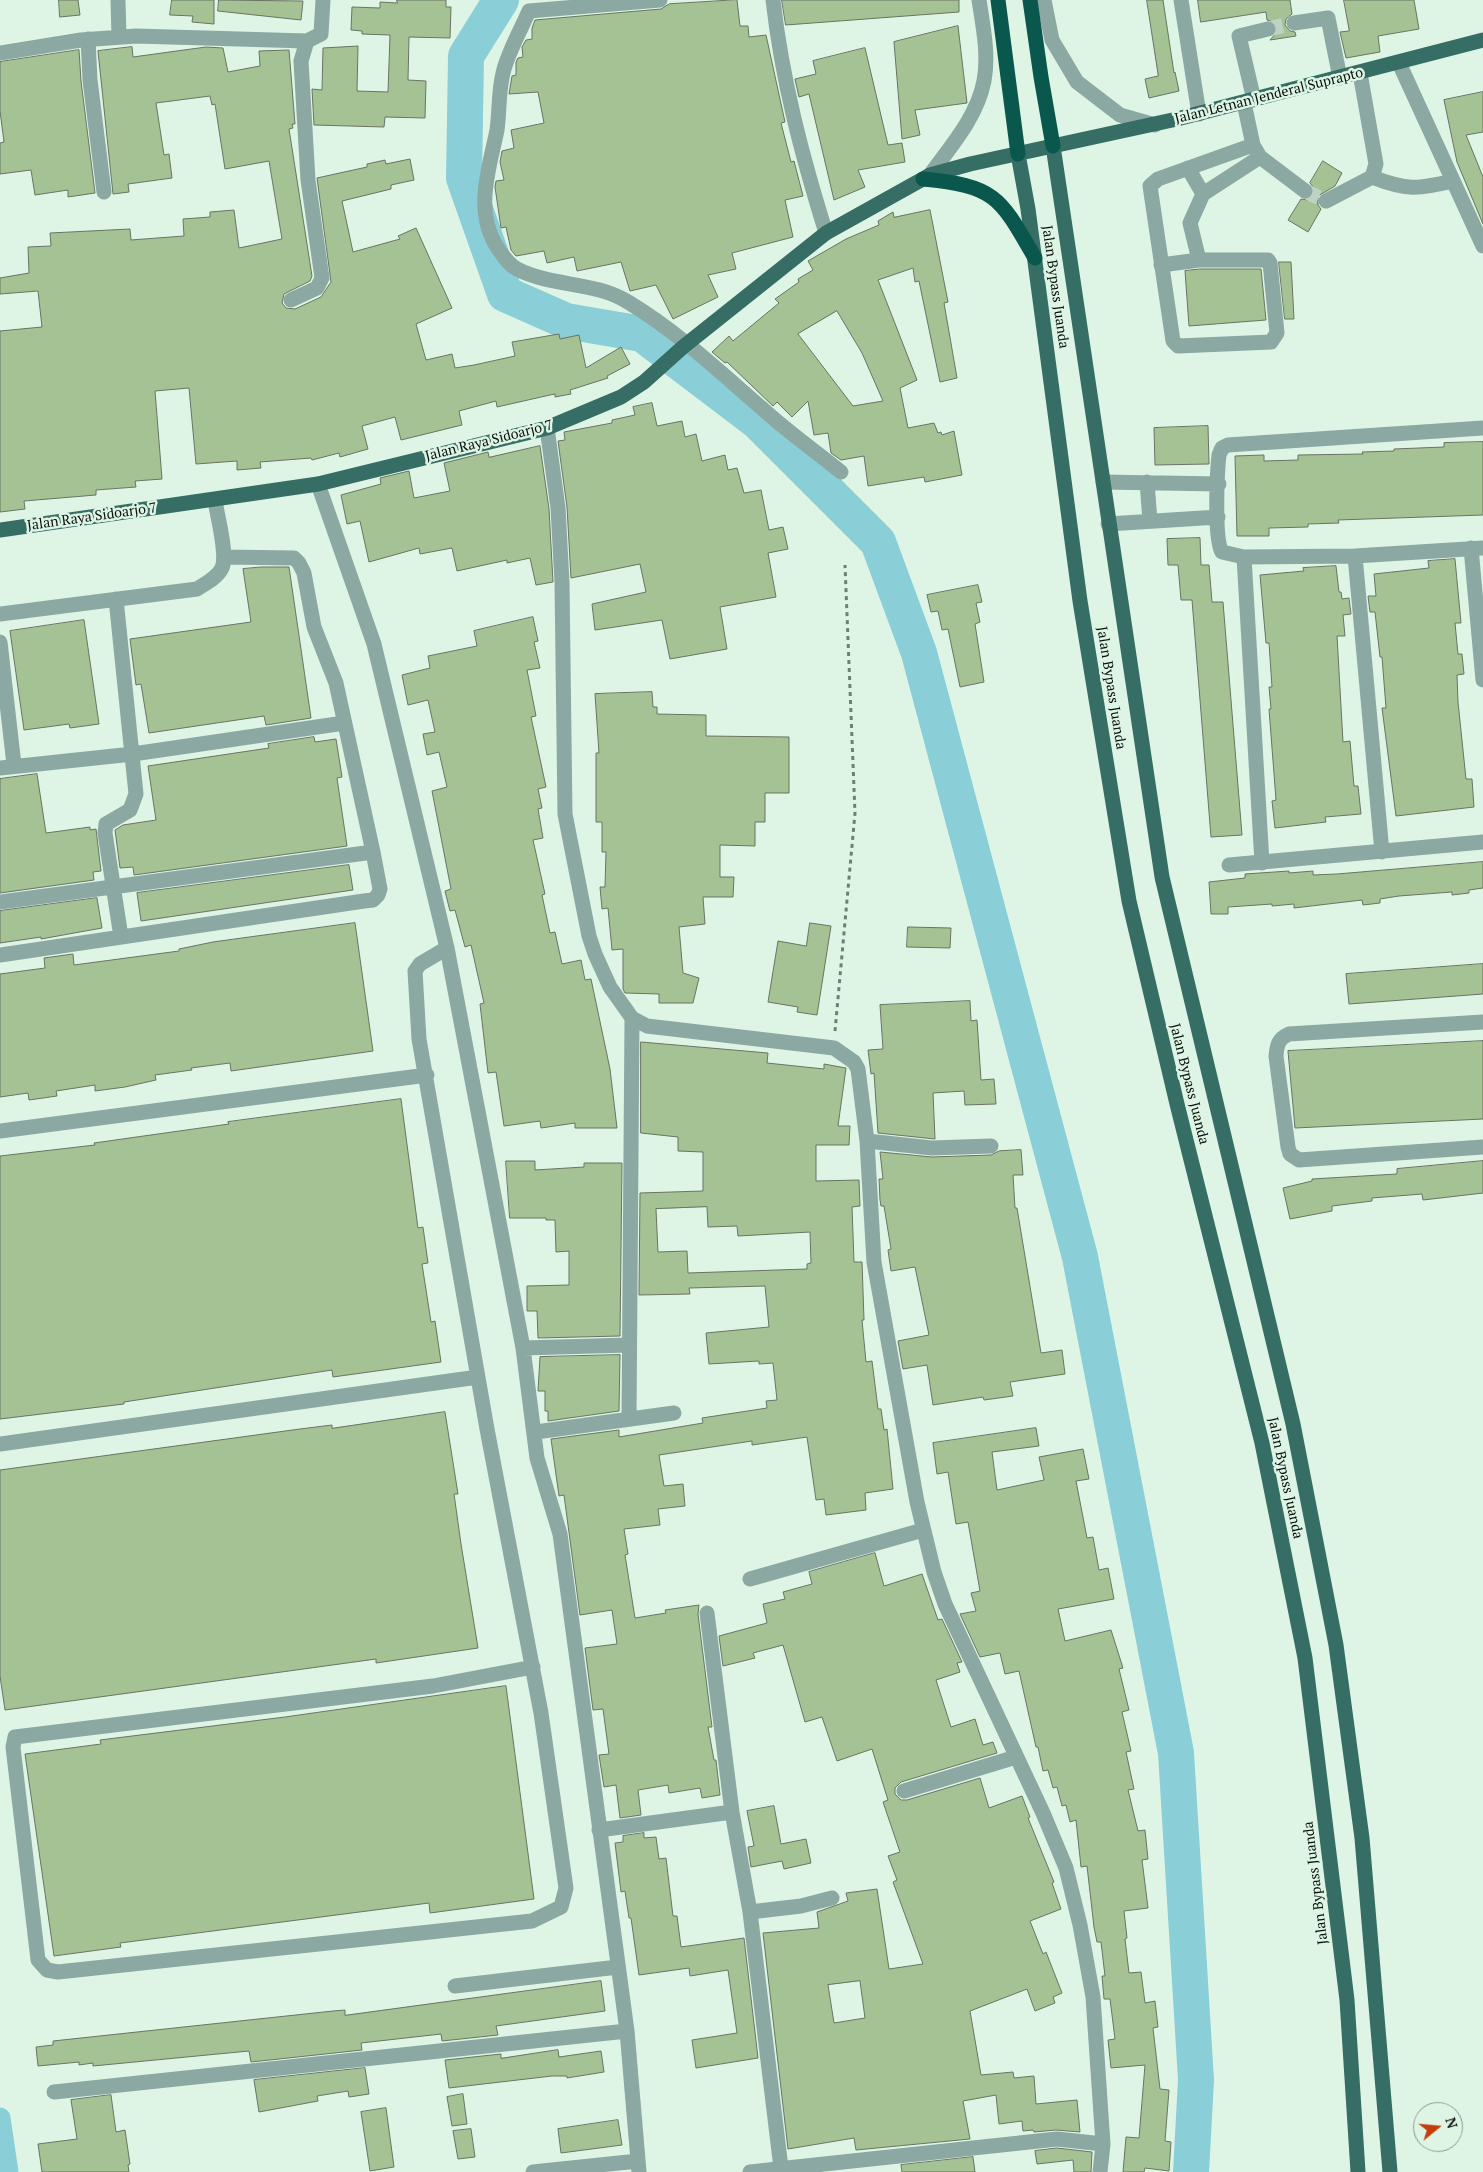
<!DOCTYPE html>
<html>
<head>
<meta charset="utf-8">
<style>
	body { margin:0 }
	#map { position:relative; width:1483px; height:2172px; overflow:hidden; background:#def5e6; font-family:"PT Serif",serif }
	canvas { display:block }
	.north { position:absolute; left:1413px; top:2102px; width:50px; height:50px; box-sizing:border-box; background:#def5e6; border:1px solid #899a8f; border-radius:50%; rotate:73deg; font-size:14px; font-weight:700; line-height:20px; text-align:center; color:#09110c }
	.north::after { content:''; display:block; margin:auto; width:18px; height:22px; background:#c53d0b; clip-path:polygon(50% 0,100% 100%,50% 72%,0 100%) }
</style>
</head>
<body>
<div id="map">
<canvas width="1483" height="2172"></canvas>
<div class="north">N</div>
</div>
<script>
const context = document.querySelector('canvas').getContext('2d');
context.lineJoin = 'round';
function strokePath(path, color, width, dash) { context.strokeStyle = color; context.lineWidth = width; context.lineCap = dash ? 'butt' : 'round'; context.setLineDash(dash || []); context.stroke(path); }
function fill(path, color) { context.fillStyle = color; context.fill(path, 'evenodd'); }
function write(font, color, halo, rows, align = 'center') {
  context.font = font + ' "PT Serif",serif'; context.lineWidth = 5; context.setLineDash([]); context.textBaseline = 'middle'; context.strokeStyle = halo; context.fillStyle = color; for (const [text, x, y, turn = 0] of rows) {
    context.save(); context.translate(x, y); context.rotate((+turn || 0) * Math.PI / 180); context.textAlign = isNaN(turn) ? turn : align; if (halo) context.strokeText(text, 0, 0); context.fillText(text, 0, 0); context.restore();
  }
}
strokePath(new Path2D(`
	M0,2118l8,54`), '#8acfd8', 21);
strokePath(new Path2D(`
	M501,0l-35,56 -2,122 41,116 61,27 76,13 116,88 120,120 41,111 161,604 96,496 20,327 -5,92`), '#8acfd8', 36);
const building = new Path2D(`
	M59,0h19l2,15 -20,2z
	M172,0h42v24l-22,-2 1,-6 -23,-1z
	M219,0l84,1 -2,19 -83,-9z
	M397,0h49v7h5l-1,31 -41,-1 -1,43 18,1 -1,37 -40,-1 -1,10 -70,-2 -2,-36 10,1 1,-42 35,-2 -1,45 31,1 2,-57 -28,-1v-3l-11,-1 1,-23 28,1v-6l17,1z
	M737,0l3,26h8l1,11 17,-2 19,87 -4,1 10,39 3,-1 9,35 -18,4 8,37 -61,16 4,16 -28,6 10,22 -45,22 -17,-34 -26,6 -9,-29 -44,9 -3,-14 -27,6 -3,-12 -28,5 -5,-6 -5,-23 -5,1 -6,-41 1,-6 8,-1 -4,-18 2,-11 12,-3 -3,-18 33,-7 -6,-31 -29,2 3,-18 4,-1v-13l2,-4 5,-1 -1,-10 4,-7 6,-1v-11l3,-8 126,-11 8,-5z
	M782,0h177v12l-173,13z
	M1147,0h16l11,73 1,-1 4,19 -30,7 -4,-19 13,-3z
	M1198,0h92l2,14 -6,5 -1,6 5,6 5,1 1,4 -26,4 7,-8v-5l-3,-5 -7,-2 -1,-8 -65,10z
	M1344,0h70l5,29 -41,7 2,16 -34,6 -6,-26 9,-1z
	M958,26l9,77 -52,7 5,25 -18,4 -8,-97z
	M132,47l1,10 73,-10 17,1 5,24 32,-6 -1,-15 30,-1 6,74h-3l1,4 -4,1 23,147 -2,5 -26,13 -2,9 4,5 9,1 26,-12 10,-15 -14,-104 50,-11v-3l18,-4 1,4 24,-5 4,21 -23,5v4l-49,12 11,51 47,-13 -2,-3 18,-8 36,80 -36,16 10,36 26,-6 3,14 19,-3 41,-9 -3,-14 47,-8 1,5 19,-4 7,33 35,-21 9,17 -23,12 1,2 -38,12 1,4 -16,3v-3l-5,1 -53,12 -1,-6 -37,10 3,14 -61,15 -6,-23 -33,9 6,23 -28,8 -1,-4 -27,7 -1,-2 -51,4 1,6 -24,2v-9l-41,3 -7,-76 -34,3 7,88 -27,2 1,6 -40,3v5l-72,6 1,8 -25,3v-181l42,-4 -4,-36 -38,3v-16l29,-5 -1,-26 23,-1 -1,-13 80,-4 1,11 53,-4 -1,-17 27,-2v-5l24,-2 5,38 43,-9 -13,-78 -44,8 -10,-65 -3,1 -2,-9 -54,7 8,52 5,-1 3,24 -44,6 1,8 -16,2 -15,-143z
	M865,48l23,97 14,-2 3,19 -47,8 7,17 -31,13 -25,-106 -10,3 -4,-18 21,-5 -3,-13z
	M79,50l2,31 14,112 -27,4v-7l-33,5 -4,-25 -31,4v-31l4,-1 -4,-31v-49z
	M1483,92v40l-17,3 17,42v47l-26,-62 -13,-62z
	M1323,161l19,12 -7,13 -17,10v9l3,4 -13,23 -20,-12 13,-21 7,1 5,-4 1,-8 -4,-5z
	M930,210l18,92 -4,1 13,75 -17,4 -21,-101 -4,1 -2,-14 -35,12 39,100 -17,8 8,40 26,-5 4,10 3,-1 1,3 12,-4 8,44 -37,7 -1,-5 -56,9 -4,-30 -23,4 -10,-7 -3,-20 -14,2 -6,-34 -16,16 -15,-15 -4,4 -46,-44 -2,1 -13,-11 17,-16 4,5 46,-38 -4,-4 24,-17 -1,-3 15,-9 -5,-9 38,-22 33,-14 -1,-4 15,-9 1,5zM837,311l25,42 21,48 -30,5 -55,-72z
	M1279,262h12l3,57h-9z
	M1200,269h61l5,51 -77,6 -4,-55z
	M652,403l5,23 25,-5 3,16 11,-3 6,27 23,-6 3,15 9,-2 7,25 17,-3 8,40 14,-3 5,22 -20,4 8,44 -56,10 7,42 -57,10 -8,-39 -67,10 -3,-26 54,-12 -6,-28 -69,14 -4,-71 -9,-66 7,-1 -1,-8 48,-9v-3l23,-5 -2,-8z
	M1208,426l1,38 -54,1 -1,-37z
	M1483,442v73l-145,5 1,3 -31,1v3l-39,1v8h-32l-2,-80 29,-1v6l34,-1v-5l65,-1 -1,-2 32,-1v-2l50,-2v-4z
	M540,446l9,63 4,73 -17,3 -6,-27 -23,5v-3l-50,11 -5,-23 -32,6 -1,-6 -50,14 -9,-41 -13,3 -6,-29 40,-11 -1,-6 29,-7 5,27 36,-7 -6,-28 44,-11 1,5z
	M1200,538l1,27h8l3,37h11l19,233 -31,2 -19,-237h-11l-3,-35h-10l-1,-26z
	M1455,559l6,64h-6l3,31h4l2,20 -7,1 1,27 8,77h6l2,28 -78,9 -14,-108h4l-4,-51h-2l-5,-45h-5l-2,-16h8l-2,-22 55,-6 -1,-7z
	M1336,566l3,26h2l1,7 7,-1 2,16 -8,1 2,21h-8l6,106 7,-1 4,45h4l3,28 -36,3 1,5 -51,6 -3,-27 4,-1 -7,-91h2l-2,-22h3l-3,-44h-3l-6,-68 44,-4 -1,-3z
	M261,567h28l22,151 -45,7 -2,-9 -115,17 -8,-49 -5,1 -6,-46 121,-17 -8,-53z
	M978,585l4,17 -6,1 4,19 -5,2 9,58 -24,5 -12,-58 -6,1 -4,-19 -7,1 -4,-17z
	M533,617l5,24 -4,1 6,26 -13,2 9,46 -5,1 15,70 -8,2 4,19 -4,1 5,29 -10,2 12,54 -3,1 8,38 5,-1 7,32 19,-4 4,20 6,-1 19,90 7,59h-42v-5l-34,5 -1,-7 -36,5 -8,-54 -8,1 -8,-69 4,-1 -13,-58 -6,2 -10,-37 -5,1 -5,-20 6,-2 -19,-98 15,-4 -8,-35 -12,3 -4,-21 12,-2 -7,-32 -20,5 -6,-30 28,-7 -2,-12 49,-10 -3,-15z
	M84,620l15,104 -29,4 -1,-4 -45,6 -14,-99z
	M652,692l1,15h4v7l49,1v21l83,1v56h-24v29h-10v24l-35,-1v32h14l-1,20h-30l2,27 -26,3 4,46 16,5 -6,25h-34v-9l-34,-1 -2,-4v-40l-11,1 -4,-42 -6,1 -2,-22h5l1,-35h-4v-30h-6v-69h3l-4,-59z
	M314,737l1,5 21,-3 6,38 -5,1 10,68 -213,29 -1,-8 -13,1 -5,-38 8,-5 33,-5 -8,-54 121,-18 -1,-4z
	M37,774l9,59 44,-6v3l6,-1 5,42 -8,1 1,8 -94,13v-114z
	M1483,862v26l-14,2v3l-17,2v-3l-53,4 -19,3v4l-17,2 -1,-5 -68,8v-4l-22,2v-2l-44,3v7h-17l-2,-32 36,-4v-4l44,-3v2l24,-2v4l24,-1z
	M349,865l4,25 -212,31 -4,-28z
	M97,898l5,30 -61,11v-2l-41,6v-32z
	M355,923l18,128 -142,20 -1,-8 -39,5 1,2 -37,5 1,5 -31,7 -30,4v-6l-39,6 1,5 -28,4 -1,-7 -28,4v-123l45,-6 -1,-10 29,-4 1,11 105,-14v-2l34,-7z
	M810,923l21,3 -14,89 -20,-3 1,-5 -30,-5 10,-61 28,5z
	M908,927l43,1 -1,20 -43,-1z
	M1483,964v30l-134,10 -3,-30z
	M970,1001l1,20 6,-1 4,60 13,-1 2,25 -31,1 -1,-14 -31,2 2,46 -57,-6 -4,-60 -3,1 -3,-24 15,-1 -3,-44z
	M1483,1041v78l-188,9 -7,-77z
	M641,1042l127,11 -1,10 57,6v-5l22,4 -8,58h12l-1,19h-33v36l43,-1 1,26 -8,1 2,55h8l2,58h-2l4,42 6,-1 6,48h3l3,21 3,-1 6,60 -28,4 1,17 -40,5 -2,-16 -8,1 -9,-63 -55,8v-4l-93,14 5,31 19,-2 2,22 -27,3 2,16 -36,4 4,25 -3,1 10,63 31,-5 -1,-3 34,-5 -1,9 14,113h-4l6,33h2l4,35 -18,3 -2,-10 -31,5 -1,-8 -30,5 3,25 -21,3 -4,-33 -12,2 -5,-32 10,-1 -6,-45 -10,1 -8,-62 32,-4 -5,-34 -32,5 -16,-120 -5,1 -8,-57 68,-9v7l84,-14 -1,-5 65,-10 -1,-7 11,-1 -4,-37 -14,1v-3l-50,3 -3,-31 63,-6 -4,-41 -76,2 1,6 -51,1 1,-102 63,-2v-39l-25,-1v-14l-37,-4zM707,1207l1,20 29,-1 1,10 72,-4 1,31 -4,1v5l-119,4 -1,-22 -29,1 -2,-43z
	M401,1099l17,129 5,-1 5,36 -6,1 9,58 4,-1 6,41 -108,15 -1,-7 -208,32v2l-124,15v-263l95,-11 -1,-2 135,-19 -1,-2z
	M1021,1150l2,25h-10l2,33h2l24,145 21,-3 3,24 -55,8 3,14 -29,4 -1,-3 -50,8 -6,-40 -24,4 -5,-28 31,-6 -14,-68 -24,4 -3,-21 3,-1 -7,-43h-3l-1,-6 -1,-21h4l-3,-27 52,5 59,-2 8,-4z
	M506,1161h29v9l49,-3v-4h38l-2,173 -82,2 -1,-27h-10v-25l42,-1v-34l-13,1 -1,-32h-9v-2h-36z
	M1483,1161v32l-60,7 -1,-6 -50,4v3l-40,5v5l-42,8 -7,-31 29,-7v-2l85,-5v-5z
	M620,1355l-1,56 -71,10v-10h-3v-20h-7l2,-34z
	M445,1412l13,82h-4l7,50 17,104 -102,15v-4l-371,51 -5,-34v-206l300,-41 32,-4v3z
	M1036,1428l3,18 -47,6 5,38 47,-10 -5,-23 44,-8 6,30 -13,2 11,57 6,-1 6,33 9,-2 6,31 -56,10 7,32 46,-11 12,38 -4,1 10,41 -7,2 9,39 -5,1 8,37 -6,1 10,41 7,-1 3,29 -6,1 6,48 -24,3 3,27 -2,1 4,34 12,-1 4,31 10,-2 3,26 -5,1 7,61 9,1 -4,51 6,1 -2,29 -24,-3 -1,4h-21l3,-35 13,1 6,-73 -34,3 -3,-28 7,-1 -5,-40h-6l-2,-23h3l-4,-34h-4l-3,-15 -7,-61 -6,1 -5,-47 -6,2 -4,-17 -4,1 -5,-19 -4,1 -5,-18 -5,1 -5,-24h-2l-17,-76 -14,3 -5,-21 -20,4 -20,-43 16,-3 -5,-18 9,-2 -12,-69 -12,2 -8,-52 -11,2 -4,-31z
	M875,1553l9,33 38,-12 16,46 4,-1 20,43 -5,1 3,9 -24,8 15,47 24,-8 8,26 10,-3 4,11 -96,29 -6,6v6l6,6h6l73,-22 9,30 33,-12 8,21 -2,1 26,64 -2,1 9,26 -31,12 13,33 3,-2 16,41 -9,4 2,6 -20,8 -8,-22 -57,22 11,64 32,-3 1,6 20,-2 2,28 41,-4 3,32 -24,-2 -22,2 -1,-2 -10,1 -1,-10 -23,3 -3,-29 -33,6 7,38 -114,11 -2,-12 -66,11 -25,-216 56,-5 -2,-16 31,-11 -2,-8 31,-4 12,80 34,-5 -30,-82 4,-2 -9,-24 12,-4 -17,-50 5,-2 -16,-51 -35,12 -15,-44 -17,5 -22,-77 -30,8 2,5 -32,8 -4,-30 48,-13 -4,-19 22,-5 -2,-7 29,-8 -3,-12zM860,1981l5,37 -31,5 -6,-38z
	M506,1686l28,213 -104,14 -1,-10 -309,40 1,4 -67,9 -29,-202 76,-10 -1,-4 185,-23z
	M774,1806l7,38 25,-5 5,24 -27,6 -2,-8 -31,6 -3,-20 6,-1 -7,-35z
	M644,1833v5l12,-1 3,22 7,-1 7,58h4l4,31 63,-9 14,120 -62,10 -4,-28 45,-7 -9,-63 -38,6 -1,-8 -50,7 -8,-57h-2l-4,-27 -4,1 -6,-49 8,-1v-6z
	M601,1981l4,30 -109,15 2,9 -56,6 -1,-7 -80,9 1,7 -111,12 -2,-11 -156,15v-3l-14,2v-3l-41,4 -2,-19 17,-2v-4l280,-30 12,-1v5z
	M558,2050l1,7 42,-6 3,21 -37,6v-2h-15l-103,12 -4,-28 56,-6v4z
	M365,2068l4,26 -20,3 -1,-6 -31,5 1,5 -59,11 -5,-32z
	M463,2094l4,30 -15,2 -5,-29z
	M111,2095l5,37 9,-2 5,34 -2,1 1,7h-87l-4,-28 39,-5 -6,-39z
	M386,2108l8,59 -24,4 -9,-59z
	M618,2120l4,25 -61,8 -3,-24z
	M471,2129l4,28 -17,2 -5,-28z
	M1057,2148l35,4 -1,20h-17l-1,-12 -36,4 -2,-13z
	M973,2157l2,15h-73l-1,-7z`);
fill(building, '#a5c294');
strokePath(building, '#687462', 1);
strokePath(new Path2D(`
	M1268,29l26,-6
	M1305,191l21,10`), '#bed3c5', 15, [15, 8]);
strokePath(new Path2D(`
	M835,1031l20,-218 -10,-248`), '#6f7f75', 3, [4, 4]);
strokePath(new Path2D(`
	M118,0l1,37
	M660,0l-131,11c-8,18 -18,36 -24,55 -7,20 -5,43 -8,64 -8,40 -24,82 2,120 5,7 10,15 18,19 35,18 77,12 111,33 50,30 92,70 136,108 24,22 51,41 77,62
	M773,0c9,80 29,156 53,233
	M1044,0l8,40 25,42 43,33 35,10
	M1181,0l18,114
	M1294,23l34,-5 12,60
	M88,39l2,41 14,112
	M0,53l81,-13 55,-4 171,5 14,-7 2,-34
	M1399,63l84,183
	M1254,100l-15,-64 29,-7
	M1244,103l9,42 7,12 45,34
	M1253,145l-95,34 -8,7 23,155 5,5 93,-4 6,-9 -7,-70 -2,-3h-69l-9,-37 13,-29 57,-37
	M1188,168l15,26
	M930,175c21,-29 47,-58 54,-94 5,-26 -1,-55 -5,-81
	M1372,177c36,14 45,12 81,4
	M1326,201l46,-24 4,-13 -16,-91
	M1161,265l38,-5
	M291,300l26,-12 5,-10 -14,-98 -7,-119 6,-20
	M547,428l11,80 4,74 3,232 24,122 6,18 15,33 22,31 15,8 187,22 20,14 4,7 9,72 7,121 43,240 17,70 11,32 98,209 23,55 14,57 13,72 10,147 -3,28
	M1483,428l-255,17 -6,3 -3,7c-2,18 -5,84 3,97l22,5 111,-1 128,-8
	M1103,482l116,2
	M1147,482l3,39
	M318,484l56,160 73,304 76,400 14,110 23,76 67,497 12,141
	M1108,524l110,-7
	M1471,548l12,132
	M1355,556l27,296
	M1244,557l18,306
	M116,599l20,195 -6,16 -24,14 -1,9 16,104
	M0,614l197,-25c9,-6 20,-11 25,-21 6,-14 -5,-52 -7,-68
	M0,642l14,123
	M0,768l133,-14 211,-31
	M1229,865l254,-23
	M0,902l373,-50
	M447,948l-27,16 -5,7 4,68 68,390 54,284 25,175 -5,19 -29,14 -474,51 -11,-2 -9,-10 -25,-213 2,-10 418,-51 100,-19
	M0,955l364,-54 9,-1 5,-5 2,-6 -7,-37 -37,-169 -22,-56 -10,-54 -5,-10 -5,-5 -70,-1
	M1483,1022l-194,12c-11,5 -12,11 -13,22l12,91 2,7 9,6 184,-13
	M0,1131l427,-56
	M867,1141l65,7 59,-2
	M523,1348l106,-3
	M629,1419l3,-401
	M536,1432l138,-19
	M0,1444l478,-67
	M750,1579l173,-49
	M707,1613l25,199 18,100 31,256
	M904,1791l112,-34
	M599,1830l133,-18
	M750,1912l51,-6 31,-8
	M455,1986l163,-19
	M54,2092l573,-61
	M533,2172l105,-11
	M750,2172l307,-33 46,5`), '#8ca8a2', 15);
strokePath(new Path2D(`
	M1053,146l109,731 131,547 43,221 26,193 28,334
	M1018,154l10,55 52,392 49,300 48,203 85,339 43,215 42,342 11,172
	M0,530l318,-46 229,-56 74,-31 23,-15 39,-35 143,-114 104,-58 40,-11 207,-45 306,-79`), '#366d64', 15);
strokePath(new Path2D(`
	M998,0l20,154
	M1030,0l11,77 12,69
	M923,179c73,7 77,18 112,79`), '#0a574e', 15);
write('14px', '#09110c', '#def5e6', [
	["Jalan Letnan Jenderal Suprapto",1269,96,-14],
	["Jalan Bypass Juanda",1055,287,82],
	["Jalan Raya Sidoarjo 7",489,441,-14],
	["Jalan Raya Sidoarjo 7",92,517,-8],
	["Jalan Bypass Juanda",1111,688,81],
	["Jalan Bypass Juanda",1189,1084,76],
	["Jalan Bypass Juanda",1285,1478,78],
	["Jalan Bypass Juanda",1316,1883,-97]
]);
</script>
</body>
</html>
